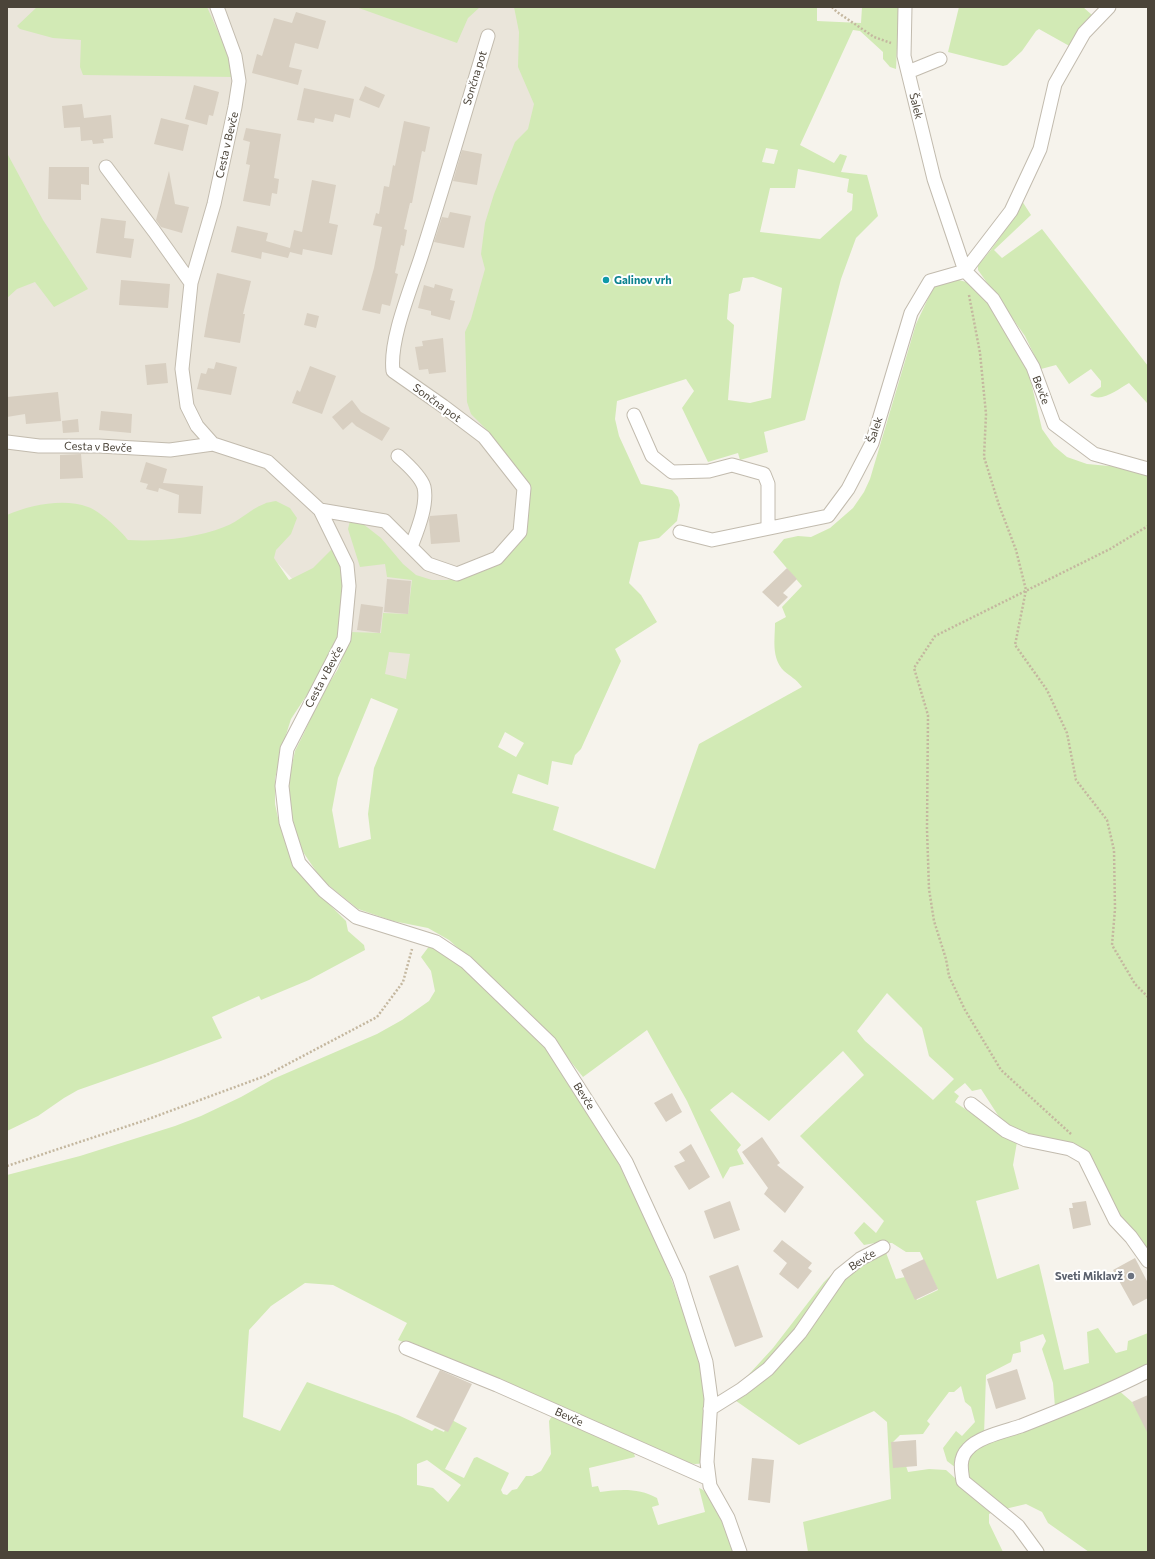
<!DOCTYPE html>
<html>
<head>
<meta charset="utf-8">
<style>
	body { margin:0 }
	#map { position:relative; width:1155px; height:1559px; overflow:hidden; background:#f6f3ec; font-family:Commissioner,sans-serif }
	canvas { display:block }
	.frame { position:absolute; inset:0; border:8px solid #4b4439; pointer-events:none }
</style>
</head>
<body>
<div id="map">
<canvas width="1155" height="1559"></canvas>
<div class="frame"></div>
</div>
<script>
const context = document.querySelector('canvas').getContext('2d');
context.lineJoin = 'round';
function fill(path, color) { context.fillStyle = color; context.fill(path, 'evenodd'); }
function strokePath(path, color, width, dash) { context.strokeStyle = color; context.lineWidth = width; context.lineCap = dash ? 'butt' : 'round'; context.setLineDash(dash || []); context.stroke(path); }
function write(font, color, halo, rows, align = 'center') {
  context.font = font + ' Commissioner,sans-serif'; context.lineWidth = 4; context.setLineDash([]); context.textBaseline = 'middle'; context.strokeStyle = halo; context.fillStyle = color; for (const [text, x, y, turn = 0] of rows) {
    context.save(); context.translate(x, y); context.rotate((+turn || 0) * Math.PI / 180); context.textAlign = isNaN(turn) ? turn : align; if (halo) context.strokeText(text, 0, 0); context.fillText(text, 0, 0); context.restore();
  }
}
fill(new Path2D(`
	M7,7h550l-11,513 -151,171 -144,-157 -244,42z`), '#eae5da');
fill(new Path2D(`
	M37,7h170l17,38 10,32 -151,-2 -3,-8 1,-27 -28,-2 -33,-9 -3,-3z
	M356,7h124l-12,11 -11,25z
	M514,7h303v14l44,2 1,-16h37l-3,62 -6,-2 -7,-8v-7l-23,-21 -7,-1 -53,115 34,18 6,-9 7,2 -6,16 26,3 11,41 -22,22 -15,41 -36,141 -41,12 4,20 -28,8 -2,-7 -30,9 -26,-54 12,-17 -8,-12 -69,22 -2,18 4,17 22,48 31,6 6,7 2,8 -3,16 -18,17 -20,4 -10,41 12,12 16,27 -42,27 6,12 -40,88 -6,6 -3,10 -20,-4 -4,24 -30,-11 -6,19 47,14 -6,23 102,39 44,-125 103,-57c-7,-9 -11,-10 -18,-16 -13,-13 -9,-32 -9,-48l11,-6 -4,-10 20,-21 -29,-34 11,-13 14,-3 13,1 19,-9 23,-20 11,-16 6,-13 46,-155 18,-38 21,-7 19,5 15,17 38,64 15,64 12,17 13,11 20,7 33,3 28,7v776l-34,-37 -23,-56 -52,-19 -36,-15 -22,-34 -9,2 -7,-8 -11,9 5,4 -4,6 33,23 29,17 -4,23 6,24 -43,12 21,78 42,-15 25,106 25,-7 -2,-31 11,-4 18,25 11,-3 1,-9 20,-8v33l-93,41 -2,-24 -11,-34 4,-8 -3,-7 -23,8 1,10 -8,2 -2,8 -25,13 -2,60 -28,33 -9,-7 -4,-13 13,-17 6,5 13,-14 -4,-15 -6,-5 -4,-16 -7,6h-5l-22,29 3,3 -7,10 -23,1 -7,7 2,24h11l2,6 21,-3 17,1 47,42 -4,2v9l14,29h-195l-5,-30 88,-23 -4,-77 -13,-11 -75,34 -70,-49 44,-48 51,-66 13,-13 18,-11 30,-8 11,29 9,-2 12,23 21,-10 -18,-38h-14l-14,-9h-17l-11,2 -10,-12 10,-11 12,11 8,-12 -84,-85 64,-61 -21,-24 -74,70 -37,-29 -22,18 31,35 -4,5 7,14 -14,3 -7,12 -36,-78 -40,-71 -64,47 -29,-36 -85,-83 -20,-18 -21,-12 -35,-7 -35,-12 -36,-29 -19,-28 -5,-10 -8,-32 -1,-32 6,-27 9,-18 15,-34 19,-30 9,-23 3,-14 31,1 2,-20 25,1 4,-34 -25,-3 -2,-13 -25,3 -12,-38 2,-8 8,-1 23,18 22,26 13,11 16,5h15l31,-7 19,-15 17,-27 4,-43 -3,-13 -11,-23 -19,-24 -14,-14 -4,-12 -2,-70 6,-13 14,-50 -4,-15 4,-31 9,-29 21,-52 13,-13 6,-25 -16,-37 1,-35zM766,148l12,2 -4,14 -12,-2zM798,169l51,10 -2,13 6,2 -1,16 -32,29 -60,-7 10,-44h25zM753,277l29,11 -11,110 -21,5 -22,-3 6,-75 -7,-6 2,-25 11,-3 3,-13zM389,652l21,2 -4,25 -21,-5zM371,698l27,11 -24,59 -6,46 3,25 -32,9 -7,-38 6,-32zM505,732l19,11 -8,14 -18,-10zM887,993l35,35 7,28 25,23 -21,21 -68,-59 -8,-10z
	M959,7h124l9,8 -19,33 -34,-19 -3,2 -14,20 -15,14 -4,1 -55,-14z
	M7,153l36,67 45,69 -34,18 -19,-25 -18,7 -10,9z
	M1022,201l9,14 -37,35 8,8 40,-29 106,137 -1,37 -18,-20c-11,6 -27,20 -39,12l11,-8v-6l-10,-12 -22,15 -13,-19 -15,4 -16,-33 -47,-66v-5c18,-19 31,-41 44,-64z
	M276,501l14,7 7,10 -6,16 -15,16 -2,8 15,22 24,-12 21,-21 8,21 2,31 -6,41 -12,26 -35,53 -10,32 -6,28v25l3,14 9,25 20,39 39,39 2,10 16,14 1,5 -56,30 -48,20 -2,-4 -47,21 10,21 -64,24 -80,28 -14,8 -26,18 -31,15v-616c23,-10 57,-17 81,-8 11,3 33,24 40,33 29,2 69,-2 96,-13 15,-5 26,-18 40,-23 3,-2 8,-2 12,-3z
	M430,945l19,11 71,64 24,23 72,115 48,101 36,99 5,40 -3,65c-14,5 -34,-9 -47,-15l-257,-108 9,-17 -74,-38 -28,-2 -34,23 -22,24 -6,87 37,14 27,-49 91,33 34,16 3,-3 9,4 6,-13 17,9 -22,41 19,9 10,-20 3,-1 32,16 -8,17 2,4 4,1 5,-5 5,-1 9,-13h6l9,-5 10,-17 -2,-33 3,-5 81,34 2,7 -46,11 3,19 6,-1 2,6c21,-3 39,-4 57,6l2,7 -7,2 6,18 47,-13 -6,-24c15,4 32,50 37,64h-729v-377l73,-19 95,-30 26,-10 40,-19 32,-18 104,-45 25,-14 27,-19 6,-10 -4,-20 -10,-14zM427,1460l34,25 -13,17 -15,-14 -16,-3v-21z
	M1117,1389l15,13 14,23 2,-1v128h-59l-41,-29 -6,-11 -16,-8 -21,5 -21,-13 -19,-23v-13l8,-11 15,-8 17,-3 22,-8z`), '#d2eab5');
fill(new Path2D(`
	M296,12l30,9 -8,28 -23,-6 -6,24 13,3 -4,15 -46,-12 5,-19 5,2 12,-38 18,5z
	M194,85l25,7 -6,24 -4,-1 -2,10 -22,-6z
	M365,86l20,9 -6,13 -20,-8z
	M304,88l50,11 -4,19 -15,-4 -2,8 -18,-4 -1,5 -17,-3z
	M82,104l2,14 27,-3 2,23 -10,1 1,4 -11,1 -1,-4 -11,1 -1,-14 -16,1 -2,-22z
	M161,118l28,7 -6,26 -29,-7z
	M404,121l26,6 -5,25 -3,-1 -10,52h-2l-6,26 3,1 -3,16 -3,-1 -6,28 3,1 -8,32 -8,-2 -2,10 -18,-4 12,-42 8,-41 -9,-2 3,-12 3,1 5,-28 5,1 4,-22 2,1z
	M246,128l35,6 -7,44 5,1 -2,15 -5,-1 -2,13 -27,-5 7,-36 -4,-1 4,-22 -7,-2z
	M462,150l20,4 -5,31 -24,-4z
	M49,167h40v18l-8,-1v16l-33,-1z
	M169,171l6,33 14,3 -7,26 -21,-6 -5,-7z
	M312,180l24,5 -7,38 9,2 -6,30 -29,-6 -1,6 -12,-3 -2,6 -26,-6 -1,7 -30,-7 6,-26 31,7 -2,8 24,7 4,-18 8,2z
	M450,212l21,4 -7,32 -30,-6 8,-25 6,1z
	M101,218l25,3 -2,17 10,1 -3,19 -35,-5z
	M217,273l34,8 -8,33h2l-5,29 -36,-6 5,-28z
	M121,280l49,4 -2,24 -49,-3z
	M435,284l18,5 -3,11 5,1 -5,19 -19,-5v-4l-13,-3 6,-23 10,3z
	M307,313l12,3 -3,12 -12,-3z
	M443,338l3,34 -17,2 -1,-5 -9,1 -4,-23 8,-1 -1,-5z
	M216,362l21,5 -6,28 -34,-6 4,-16 5,1 2,-6 6,1z
	M166,363l2,20 -21,2 -2,-20z
	M310,366l26,10 -14,38 -30,-11 5,-13 3,2z
	M58,392l3,29 -35,3 -1,-10 -18,3v-20z
	M352,400l9,12 29,16 -8,13 -26,-15 -4,-4 -9,8 -11,-13z
	M101,411l31,3 -1,19 -32,-3z
	M78,419l1,13 -16,1 -1,-12z
	M81,454l2,24 -23,1v-24z
	M146,462l21,7 -4,14 40,3 -2,28 -23,-1 1,-18 -20,-7 -1,4 -12,-3 2,-5 -8,-2z
	M457,514l3,28 -29,2 -2,-24 1,-4z
	M787,568l10,11 -14,14 5,4 -10,10 -16,-15z
	M387,579l24,2 -3,33 -24,-2z
	M361,604l22,3 -3,26 -23,-3z
	M672,1093l10,19 -16,10 -12,-19z
	M762,1137l18,26 -3,2 27,22 -19,26 -21,-19 4,-6 -26,-36z
	M691,1144l19,33 -21,13 -15,-24 11,-5 -6,-9z
	M730,1201l10,29 -26,9 -10,-28z
	M1086,1201l5,24 -18,4 -4,-21h4l-1,-5z
	M782,1240l30,23 -4,5 4,3 -14,18 -19,-15 8,-11 -14,-12z
	M1135,1258l13,25v15l-15,8 -20,-36z
	M924,1259l14,30 -23,11 -14,-30z
	M738,1265l25,72 -28,10 -26,-71z
	M1017,1369l9,30 -30,10 -9,-30z
	M440,1370l32,14 -24,48 -32,-15z
	M1148,1395v39l-16,-32z
	M916,1440l1,26 -24,2 -2,-26z
	M752,1458l22,2 -4,43 -22,-3z`), '#d8cfc1');
const minor = new Path2D(`
	M217,7l18,49 4,25 -4,26 -21,97 -23,79 -9,86 5,37 10,20 16,18 55,18 52,48 27,55 2,21 -5,53 -57,110 -5,37 4,36 13,41 25,28 32,26 80,25 30,20 84,81 76,119 53,115 27,85 5,37 -4,63 3,24 18,32 12,34
	M905,7l-1,49 30,123 31,92 28,28 40,68 21,57 40,30 54,15
	M908,72l32,-13
	M106,167l48,64 37,52
	M634,415l18,41 20,16 37,-1 23,-6 32,9 4,10v44
	M7,442l32,4h60l71,4 43,-6
	M398,456c8,7 23,21 26,31 4,18 -7,44 -13,60
	M320,510l65,11 43,43 29,10 40,-16 23,-26 4,-44 -40,-51 -41,-31 -50,-35c-4,-32 19,-85 29,-117 23,-72 44,-145 66,-218
	M680,532l32,8 116,-24 20,-27 24,-46 39,-130 19,-32 35,-10 46,-60 29,-62 15,-65 29,-51 25,-26
	M971,1104l35,27 20,9 44,9 14,8 31,63 16,17 17,24
	M406,1348l91,37 212,94
	M710,1409l32,-20 26,-20 32,-36 40,-58 20,-16 23,-12
	M1037,1552l-19,-26 -55,-45c-2,-12 -4,-23 5,-32 10,-12 38,-18 53,-23 43,-17 86,-34 127,-55`);
strokePath(minor, '#c2bbae', 15);
strokePath(new Path2D(`
	M832,7l5,5 37,25 17,6
	M969,295l11,58 6,61 -2,43 15,48 17,45 10,40 -11,55 32,45 20,43 9,47 31,40 7,30 1,59 -3,36 23,39 13,13
	M1071,1134l-70,-64 -36,-60 -16,-34 -3,-17 -12,-38 -5,-32 -2,-60 1,-114 -14,-47 21,-32 175,-87 38,-23
	M7,1166l136,-45 122,-45 112,-59 26,-35 9,-33`), '#c4b79f', 2.5, [2, 2]);
strokePath(minor, '#fff', 13);
for (const [x, y, r, color] of [
	[606,280,4,"#0f9aa8"],
	[1131,1276,4,"#6b7280"]
]) { const dot = new Path2D(); dot.arc(x, y, r, 0, 2 * Math.PI); context.fillStyle = color; context.fill(dot); strokePath(dot, '#fff', 1.5); }
write('11px', '#4b4439', '#fff', [
	["Sončna pot",475,78,-73],
	["Šalek",916,106,76],
	["Cesta v Bevče",227,145,-77],
	["Bevče",1041,390,69],
	["Sončna pot",437,403,36],
	["Šalek",875,430,-72],
	["Cesta v Bevče",98,447,2],
	["Cesta v Bevče",324,677,-62],
	["Bevče",584,1096,58],
	["Bevče",862,1260,-33],
	["Bevče",569,1417,24]
]);
write('bold 11px', '#0d838f', '#fff', [
	["Galinov vrh",614,280]
], 'left');
write('bold 11px', '#5b616d', '#fff', [
	["Sveti Miklavž",1123,1276]
], 'right');
</script>
</body>
</html>
